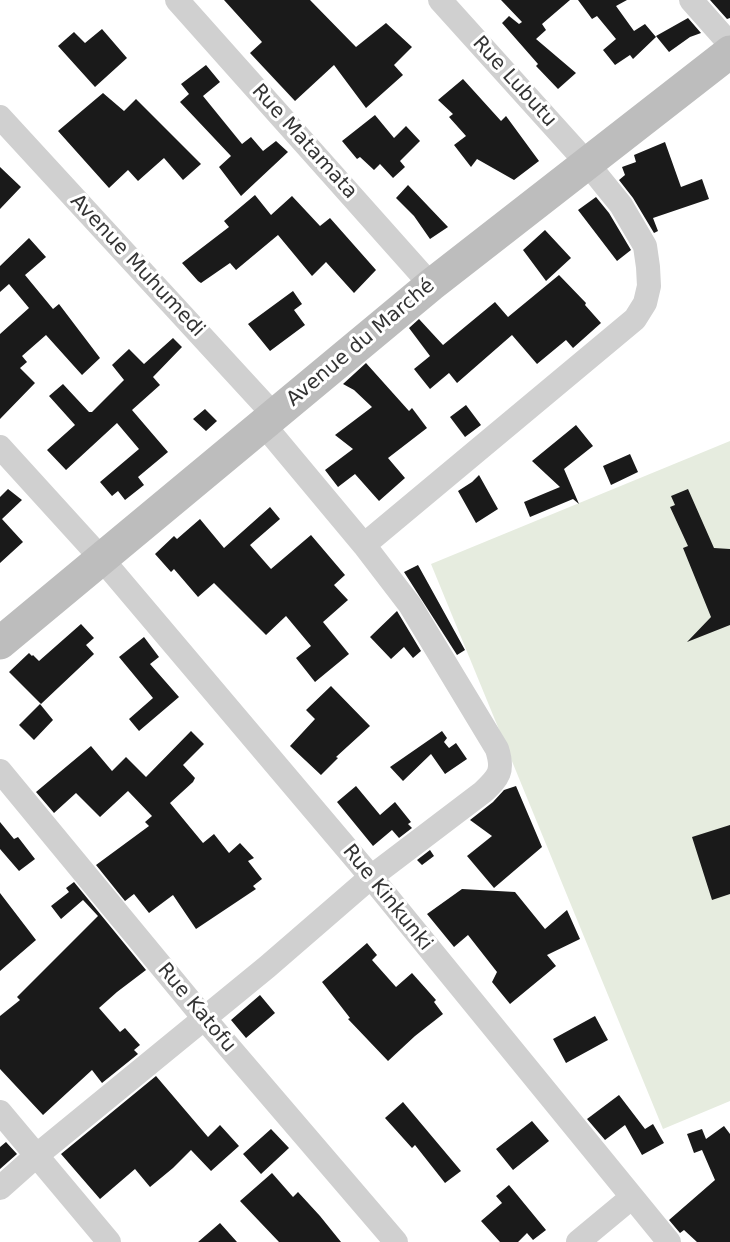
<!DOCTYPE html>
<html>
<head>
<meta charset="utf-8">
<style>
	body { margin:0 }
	canvas { display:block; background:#fff }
</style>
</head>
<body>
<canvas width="730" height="1242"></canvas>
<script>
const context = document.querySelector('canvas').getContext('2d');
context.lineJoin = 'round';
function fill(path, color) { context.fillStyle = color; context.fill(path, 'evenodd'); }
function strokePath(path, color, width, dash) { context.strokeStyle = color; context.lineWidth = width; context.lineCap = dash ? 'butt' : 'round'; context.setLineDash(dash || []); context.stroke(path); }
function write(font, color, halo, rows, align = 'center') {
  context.font = font + ' "DejaVu Sans",sans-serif'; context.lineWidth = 6; context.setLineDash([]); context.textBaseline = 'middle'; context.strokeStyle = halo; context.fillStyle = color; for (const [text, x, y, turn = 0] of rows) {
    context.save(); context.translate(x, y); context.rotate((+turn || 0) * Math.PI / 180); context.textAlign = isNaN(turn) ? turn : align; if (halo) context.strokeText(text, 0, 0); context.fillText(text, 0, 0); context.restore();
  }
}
fill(new Path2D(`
	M730,441v660l-67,28 -232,-565z`), '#e6ecdf');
fill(new Path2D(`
	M224,0h86l46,47 30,-24 26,24 -18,18 9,10 -37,33 -32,-43 -39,36 -45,-48 12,-11z
	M501,0h69l-28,24 4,6 -10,9 40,34 -18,16 -22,-23 2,-2 -36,-41 7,-7 10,8 3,-2z
	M578,0h49l-11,6 18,25 11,-7 11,13 -23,22 -3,-4 -15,10 -12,-15 13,-11 -19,-23 -5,3z
	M710,0h20v18l-3,1z
	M688,18l13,15 -11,4 -21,15 -13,-16z
	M102,29l25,29 -32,29 -37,-41 16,-14 11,11z
	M206,65l14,17 -17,14 39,48 9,-7 12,14 13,-10 12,11 -47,44 -22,-29 12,-11 -51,-54 9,-8 -8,-10z
	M463,79l38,42 5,-5 33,45 -25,19 -37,-21 -6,8 -17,-22 12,-9 -17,-19 4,-3 -15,-14z
	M103,93l21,18 12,-12 65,65 -18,16 -19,-22 -26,23 -10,-11 -19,18 -51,-57z
	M375,115l19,23 12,-12 14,15 -20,20 5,6 -12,11 -13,-14 -6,6 -14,-13 -3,2 -15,-18z
	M665,142l16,45 21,-8 7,20 -56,19 5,13 -4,2 -21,-35 -14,-18 6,-5 -3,-8 14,-5 -2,-7z
	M0,167l21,20 -21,22z
	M408,185l40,42 -18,12 -16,-23 -18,-18z
	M255,195l16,20 21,-19 28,30 10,-8 46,52 -22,23 -28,-31 -14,14 -34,-41 -42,35 -6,-7 -29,20 -3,-2 -16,-18 47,-36 -5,-6z
	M596,197l13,16 22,37 -14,11 -39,-51z
	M545,230l26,28 -25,23 -23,-31z
	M29,238l17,19 -21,18 28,34 6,-5 41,54 -18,17 -36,-40 -24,21 5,6 -7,6 15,15 -35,36v-85l29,-26 -20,-24 -9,8v-26z
	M559,275l27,28 -1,2 16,18 -28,25 -7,-8 -29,24 -25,-29 -55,48 -8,-10 -19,16 -16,-20 16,-13 -21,-28 10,-9 24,26 52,-43 13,15z
	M293,291l9,13 -8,6 11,15 -35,26 -22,-27z
	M173,338l9,9 -29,30 7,8 -28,25 36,42 -30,25 6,8 -19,15 -7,-9 -6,5 -12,-14 39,-33 -22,-26 -51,47 -19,-20 28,-25 -26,-29 14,-12 26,28h3l32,-32 -12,-15 17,-16 15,15z
	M366,363l43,48 3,-3 15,20 -39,30 17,20 -26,23 -24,-27 -17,13 -13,-17 28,-21 -18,-14 37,-28 -18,-17 -11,-6z
	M466,405l15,20 -16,12 -15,-20z
	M205,409l12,12 -11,10 -13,-12z
	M576,425l17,21 -29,23 15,35 -6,-5 -43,18 -6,-15 36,-15 -28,-26z
	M630,454l8,18 -27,13 -8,-19z
	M479,475l19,34 -22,14 -18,-32 14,-9z
	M8,489l14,11 -20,19 21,23 -23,21v-66z
	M688,489l26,59 16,1v76l-43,17 24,-25 -28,-69 5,-2 -18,-39 5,-2 -4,-9z
	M270,507l10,12 -30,26 21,24 40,-34 34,40 -11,10 14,15 -25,22 26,32 -34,28 -19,-24 15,-12 -25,-30 -20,19 -52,-52 -16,14 -24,-28 -3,3 -16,-18 19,-18 3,3 23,-20 24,29z
	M418,565l47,85 -8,5 -53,-83z
	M397,611l24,40 -8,7 -9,-11 -13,12 -21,-22z
	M81,624l13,14 -8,7 8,9 -53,50 -32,-32 20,-19 3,3 1,-1 6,6z
	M144,637l15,20 -9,7 29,33 -40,34 -10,-12 24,-21 -34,-41z
	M331,686l39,40 -34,31 2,1 -17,17 -31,-29 25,-27 -9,-9z
	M40,704l13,16 -19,20 -15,-15z
	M191,731l13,13 -21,21 12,13 -2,4 -23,21 33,40 11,-9 15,19 11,-10 14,15 -6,3 14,18 -9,7 3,3 -60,40 -23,-34 -24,18 -15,-19 -9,7 -29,-36 53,-39 -4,-4 7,-6 -24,-25 -28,26 -24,-24 -22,20 -18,-21 55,-46 21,25 14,-14 20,20z
	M442,731l5,7 -3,4 5,6 7,-5 11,16 -22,15 -14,-20 -28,27 -13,-14z
	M356,786l24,29 15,-13 16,20 -3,2 4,4 -13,10 -7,-8 -19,16 -36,-44z
	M516,786l26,61 -48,41 -27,-32 25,-20 -22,-16 23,-18 11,-12z
	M0,822l14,17 4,-2 17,22 -16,12 -19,-22z
	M730,825v69l-18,6 -20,-63z
	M430,850l4,6 -12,9 -5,-5z
	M74,882l72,88 -29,22 -18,16 21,24 5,-4 15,17 -6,5 4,4 -36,29 -10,-13 -49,45 -43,-46v-53l20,-16 -3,-3 81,-81 -15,-16 -22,19 -10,-13 18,-14 -3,-4z
	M462,889l53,3 30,37 22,-19 13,29 -33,16 9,11 -46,38 -18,-22 5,-10 -29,-37 -14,12 -27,-33z
	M0,893l36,47 -36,31z
	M367,943l10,12 -5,5 24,27 16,-14 24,27 -2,2 9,12 -28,22 -27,25 -40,-42 2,-1 -28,-36z
	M260,995l15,18 -29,25 -15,-18z
	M595,1016l13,24 -42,23 -13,-24z
	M156,1076l52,61 12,-12 19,21 -28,25 -20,-21 -18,18 -23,19 -15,-18 -35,30 -39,-45z
	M619,1095l26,34 8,-5 11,19 -22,12 -17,-30 -20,15 -18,-21z
	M403,1102l58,69 -16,12 -30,-38 -3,3 -27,-30z
	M532,1121l17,20 -36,29 -17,-21z
	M724,1126l6,8v108h-33l-13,-12 -4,3 -11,-13 46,-40 -13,-30 -8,3 -7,-19 15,-5 4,10z
	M271,1129l18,19 -28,26 -18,-20z
	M6,1142l11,12 -17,15v-22z
	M272,1173l21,24 5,-5 22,24 21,26h-62l-39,-41z
	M509,1185l37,45 -13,10 -6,-7 -9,9h-18l-19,-21 21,-18 -6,-7z
	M220,1223l17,19h-39z`), '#1a1a1a');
strokePath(new Path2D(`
	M177,0l254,285
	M691,0l39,44
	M0,117l274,298
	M0,447l101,111 270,319 298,365
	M364,545l271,-226 10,-16 4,-17 -1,-19 -3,-21 -24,-41 -34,-42 -147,-163
	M0,771l204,247 192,224
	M0,1112l109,130
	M0,1188l36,-32 231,-189 104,-90 112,-85c16,-15 21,-21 14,-43l-87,-144 -46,-60 -101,-121
	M578,1242l53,-44`), '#d0d0d0', 24);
strokePath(new Path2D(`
	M0,643l431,-358 299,-233`), '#bdbdbd', 33);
write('20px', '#333', '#fff', [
	["Rue Lubutu",514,82,48],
	["Rue Matamata",304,142,48],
	["Avenue Muhumedi",137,266,47],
	["Avenue du Marché",361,343,-40],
	["Rue Kinkunki",387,898,51],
	["Rue Katofu",196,1008,50]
]);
</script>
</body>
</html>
